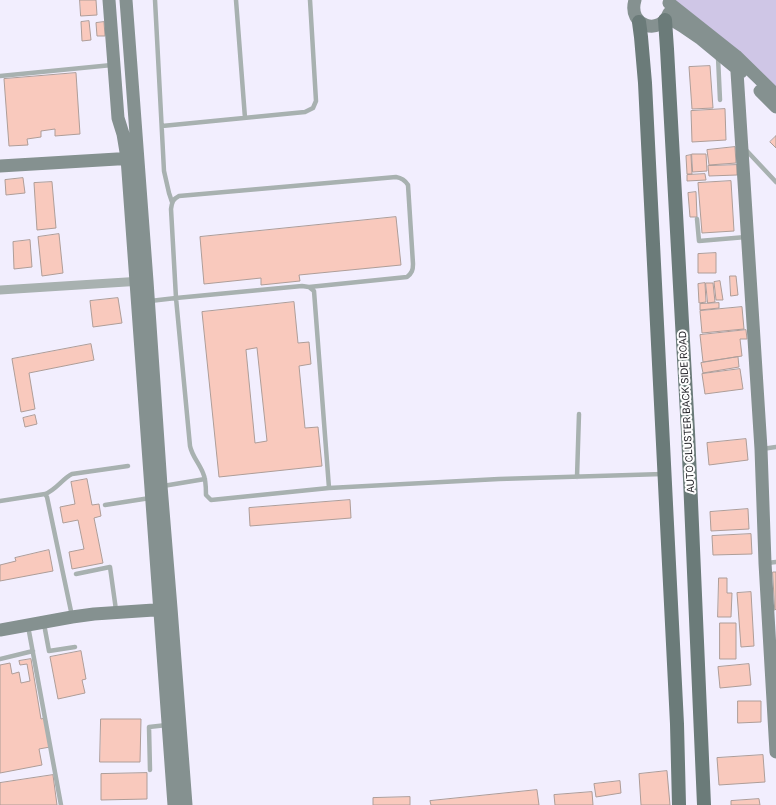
<!DOCTYPE html>
<html>
<head>
<meta charset="utf-8">
<style>
	body { margin:0 }
	canvas { display:block; background:#f2eefe }
</style>
</head>
<body>
<canvas width="776" height="805"></canvas>
<script>
const context = document.querySelector('canvas').getContext('2d');
context.lineJoin = 'round';
function fill(path, color) { context.fillStyle = color; context.fill(path, 'evenodd'); }
function strokePath(path, color, width, dash) { context.strokeStyle = color; context.lineWidth = width; context.lineCap = dash ? 'butt' : 'round'; context.setLineDash(dash || []); context.stroke(path); }
function write(font, color, halo, rows, align = 'center') {
  context.font = font + ' Inter,sans-serif'; context.lineWidth = 4; context.setLineDash([]); context.textBaseline = 'middle'; context.strokeStyle = halo; context.fillStyle = color; for (const [text, x, y, turn = 0] of rows) {
    context.save(); context.translate(x, y); context.rotate((+turn || 0) * Math.PI / 180); context.textAlign = isNaN(turn) ? turn : align; if (halo) context.strokeText(text, 0, 0); context.fillText(text, 0, 0); context.restore();
  }
}
fill(new Path2D(`
	M670,0h106v104z`), '#cfc6e6');
const building = new Path2D(`
	M80,0h16l1,15 -16,1z
	M89,21l2,19 -9,1 -1,-19z
	M104,22l1,14h-8l-1,-13z
	M710,66l3,42 -21,1 -3,-42z
	M76,73l4,61 -25,2v-7l-14,2v6l-14,2 1,6 -19,1 -5,-67z
	M725,109l1,31 -34,2 -1,-31z
	M776,136v12l-6,-6z
	M735,147l1,16 -27,2 -2,-15z
	M692,154h14l1,17 -14,1z
	M691,155l1,19h-5l-1,-18z
	M737,165v10l-28,1 -1,-10z
	M705,174l1,6 -19,1v-6z
	M23,178l2,15 -19,2 -1,-15z
	M731,181l3,50 -32,2 -4,-50z
	M52,182l4,46 -19,2 -3,-47z
	M696,192l1,25h-7l-2,-24z
	M396,217l5,48 -102,10 1,6 -39,4v-7l-57,6 -4,-47z
	M59,234l4,39 -21,3 -4,-39z
	M30,240l2,27 -18,2 -1,-27z
	M716,253v20h-18v-19z
	M730,276h6l2,19 -7,1z
	M720,281l3,19h-7l-2,-18z
	M705,283l1,19 -7,1 -1,-19z
	M706,283h7l2,19 -7,1z
	M118,298l4,25 -29,4 -3,-26z
	M294,302l4,41 11,-1 2,22 -12,2 6,62 13,-1 4,39 -103,11 -17,-165zM257,348l10,93 -12,2 -9,-93z
	M719,303v5l-19,2v-6z
	M742,307l2,22 -42,4 -2,-22z
	M746,330l1,9h-7l2,17 -39,6 -3,-27z
	M91,344l3,16 -65,13 6,36 -14,3 -9,-53z
	M738,357l1,10 -36,6 -2,-10z
	M740,369l3,20 -38,5 -3,-20z
	M35,415l2,9 -12,3 -2,-9z
	M746,439l2,21 -39,5 -2,-22z
	M87,479l5,26 7,-1 2,12 -7,2 9,45 -31,6 -3,-17 15,-3 -6,-29 -15,3 -3,-16 15,-3 -4,-22z
	M350,500l1,18 -101,8 -1,-18z
	M748,509l1,20 -38,2 -1,-19z
	M751,534l1,20 -39,1 -1,-19z
	M49,550l4,21 -53,10v-16l16,-4 -1,-3z
	M773,572h3v37l-1,1z
	M719,578h8v15h5l-1,24h-13z
	M751,592l3,54 -13,1 -4,-54z
	M720,623h16v36h-16z
	M81,651l5,28 -4,1 3,13 -27,6 -8,-42z
	M31,659l10,60 4,-1 5,29 -11,2 3,16 -42,8v-108l10,-2 2,11 7,-2 2,11 9,-2 -3,-17 -7,1 -1,-4z
	M749,664l2,21 -31,3 -2,-21z
	M738,701h23v21l-23,1z
	M101,719h40l-1,43h-40z
	M763,755l2,27 -46,3 -2,-27z
	M667,771l3,34h-29l-2,-31z
	M147,773v26l-46,1v-26z
	M53,775l4,30h-57v-22z
	M620,781l1,12 -25,4 -2,-13z
	M537,790l2,15h-108l-1,-4z
	M592,792l1,13h-38l-1,-10z
	M410,797v8h-37v-7z
	M759,799l1,6h-29v-4z`);
fill(building, '#f9c9bd');
strokePath(building, '#ae9d98', 1);
strokePath(new Path2D(`
	M155,0l9,171 5,22 3,9
	M236,0l9,118
	M718,57l2,43
	M0,76l112,-11
	M162,126l143,-14 8,-4 3,-7 -6,-101
	M746,150l30,32
	M697,219l2,22 47,-4
	M150,301l26,-3 -5,-89c1,-7 2,-10 8,-13l217,-19c6,1 9,3 12,8l5,79c0,6 -1,9 -6,13l-98,10
	M762,449l14,-2
	M577,477l2,-63
	M163,486l42,-7
	M329,488l-15,-197 -5,-4 -7,-1 -126,12 14,148c2,10 9,17 13,27 3,6 3,15 3,22l5,5 118,-12 170,-9 164,-5
	M45,494c11,-4 17,-15 27,-20l56,-8
	M0,501l45,-7 2,3 25,119
	M105,505l45,-7
	M767,563l9,-1
	M76,574l34,-7 6,43
	M44,624l5,27 26,-4
	M28,626l33,179
	M0,659l33,-8
	M150,770l-1,-43 18,-2`), '#a8b1b0', 4.5);
strokePath(new Path2D(`
	M0,290l142,-9`), '#a8b1b0', 9);
strokePath(new Path2D(`
	M109,0l9,118 5,16 4,24 47,647
	M126,0l21,281 14,205 10,122 15,197
	M635,0c-8,27 26,36 34,13
	M669,3l67,53 40,39
	M667,17l15,9 19,13 40,33
	M736,56l25,393 4,114 11,189
	M760,91l16,16
	M0,166l134,-8
	M0,630l72,-13 22,-3 75,-5`), '#859190', 13);
strokePath(new Path2D(`
	M665,20l2,29 21,383 16,373
	M639,22l2,15 4,46 8,161 24,480 2,81`), '#6b7b79', 14);
write('10px', '#25242a', '#fefefe', [
	["AUTO CLUSTER BACK SIDE ROAD",687,412,-93]
]);
</script>
</body>
</html>
